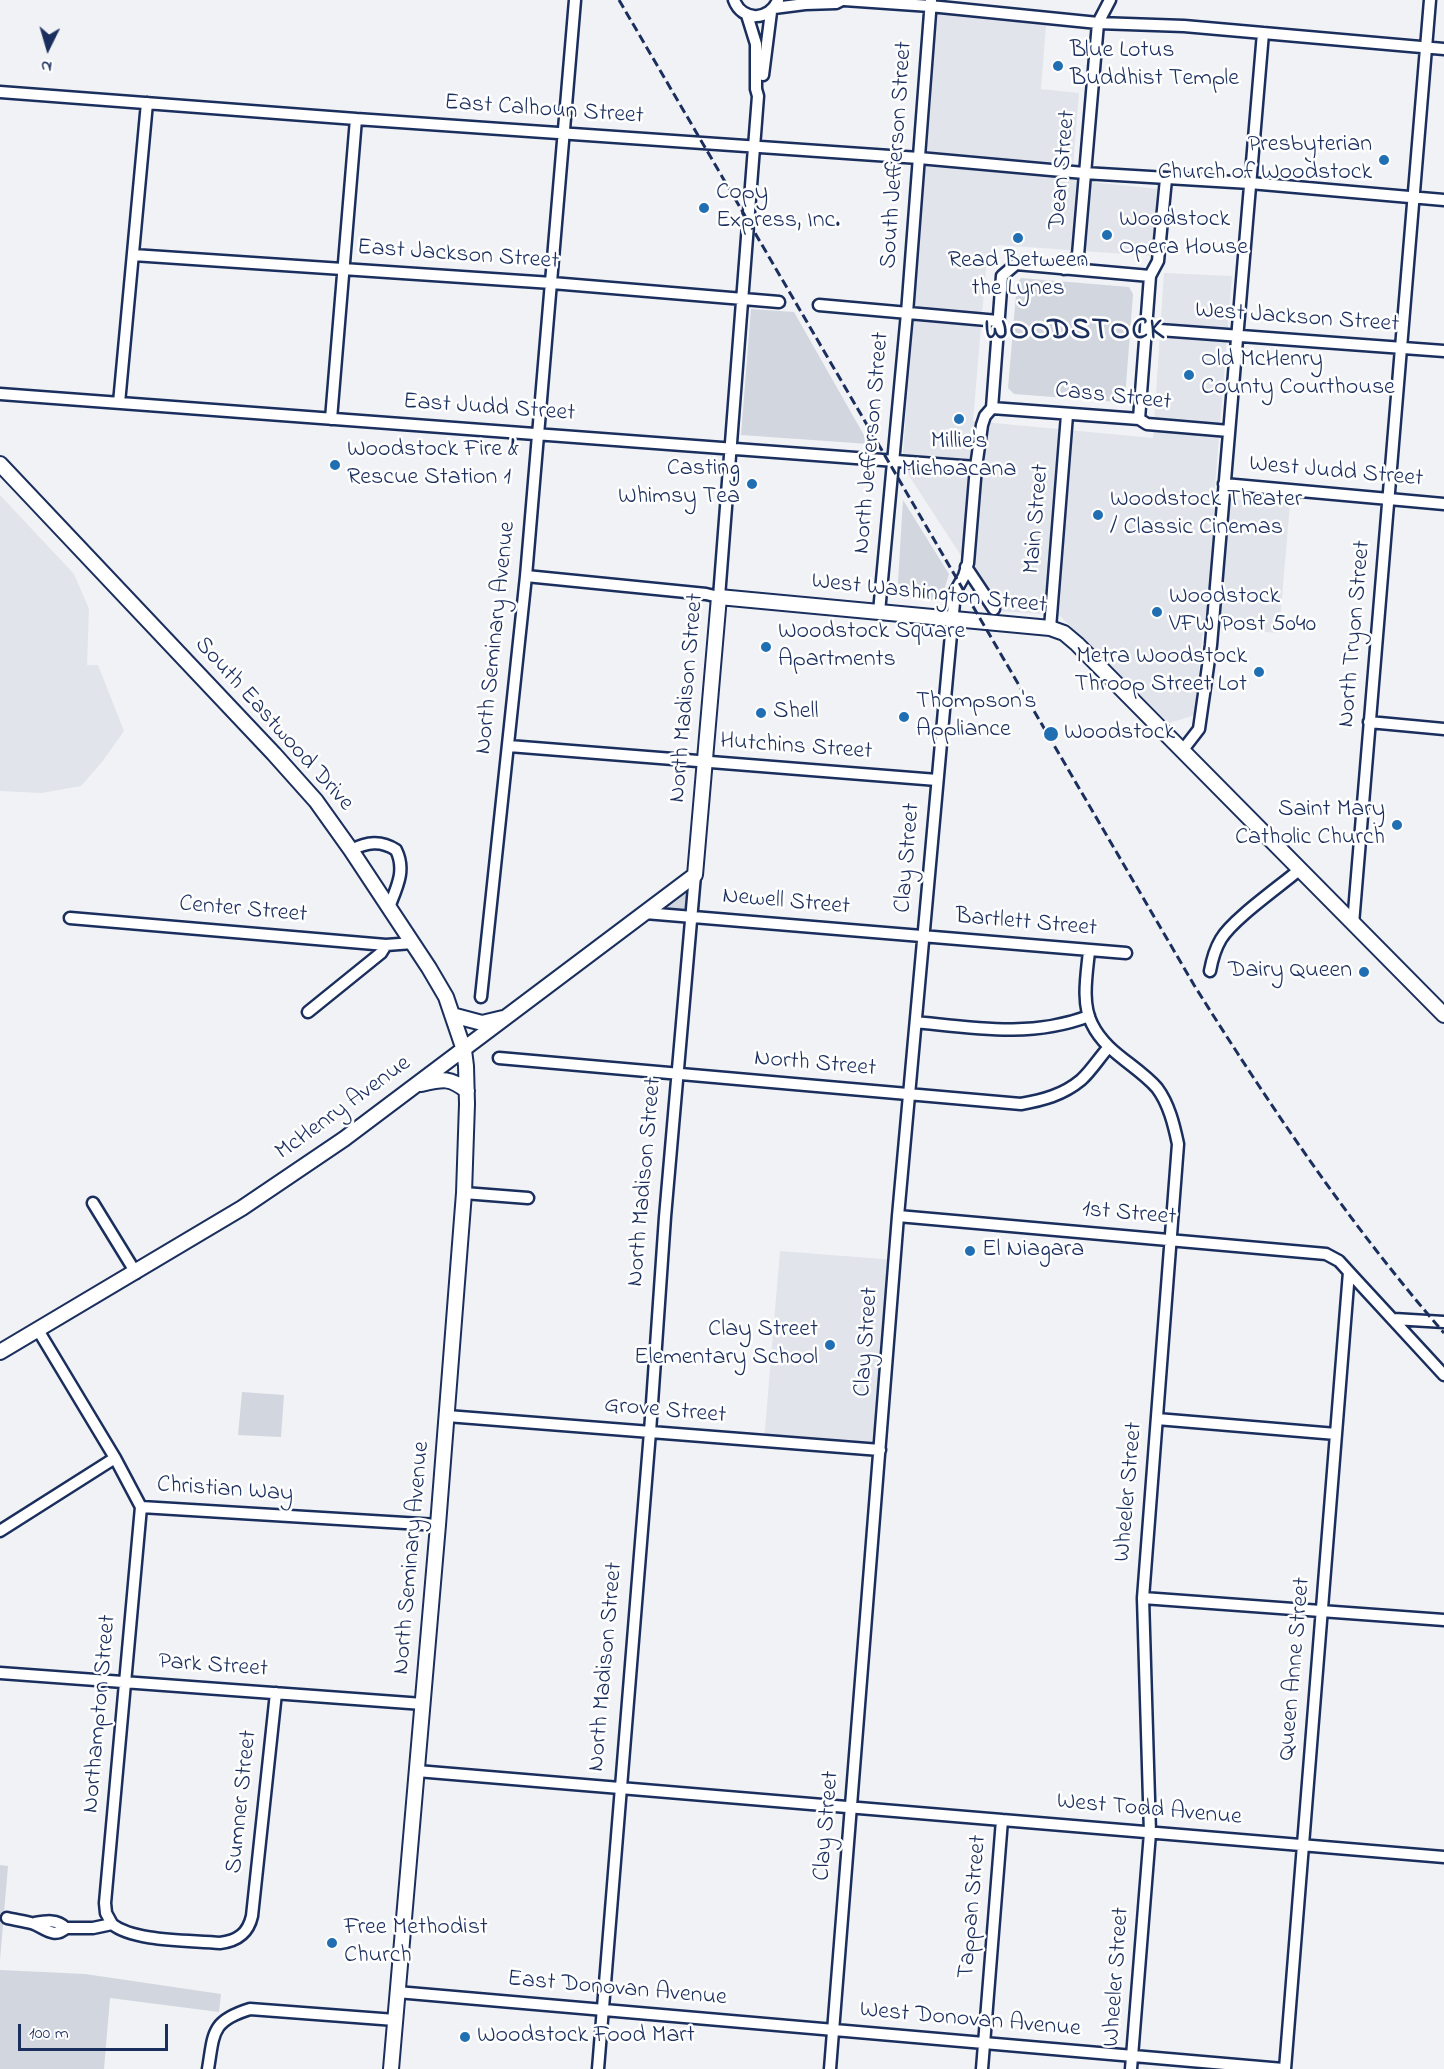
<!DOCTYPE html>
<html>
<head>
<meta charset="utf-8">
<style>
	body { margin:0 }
	#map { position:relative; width:1444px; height:2069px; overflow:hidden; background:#f1f2f5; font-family:"Indie Flower",sans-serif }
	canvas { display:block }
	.north { position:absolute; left:18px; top:18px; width:60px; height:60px; -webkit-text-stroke:4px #fff; paint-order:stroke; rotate:185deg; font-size:16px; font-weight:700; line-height:24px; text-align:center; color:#1b2f5e }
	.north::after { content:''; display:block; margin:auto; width:21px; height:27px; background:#1b2f5e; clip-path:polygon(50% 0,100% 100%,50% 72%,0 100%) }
	.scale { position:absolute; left:18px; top:2024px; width:150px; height:27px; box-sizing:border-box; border:3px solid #1b2f5e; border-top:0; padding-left:8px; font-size:18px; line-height:21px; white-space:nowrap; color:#1b2f5e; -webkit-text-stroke:4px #fff; paint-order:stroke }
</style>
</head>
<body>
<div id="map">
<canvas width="1444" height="2069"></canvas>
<div class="north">N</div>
<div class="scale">100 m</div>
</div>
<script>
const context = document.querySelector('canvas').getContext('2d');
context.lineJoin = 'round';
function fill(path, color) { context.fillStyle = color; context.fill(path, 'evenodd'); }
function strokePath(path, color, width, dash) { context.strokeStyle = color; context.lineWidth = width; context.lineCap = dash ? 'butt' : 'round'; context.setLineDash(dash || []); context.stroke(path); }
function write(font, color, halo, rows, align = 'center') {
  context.font = font + ' "Indie Flower",sans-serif'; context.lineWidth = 5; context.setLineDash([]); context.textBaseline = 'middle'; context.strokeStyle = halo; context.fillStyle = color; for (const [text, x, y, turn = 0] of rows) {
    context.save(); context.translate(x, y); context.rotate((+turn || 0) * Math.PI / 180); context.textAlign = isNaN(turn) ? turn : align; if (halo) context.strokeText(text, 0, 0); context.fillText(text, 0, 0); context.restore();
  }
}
fill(new Path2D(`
	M937,13l109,12 -5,64 38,4 -7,87 87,9 -6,67 -155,-11 -11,11 -14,165 180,17 11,-165 68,3 -18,222 76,6 -11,129 -76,-6 -8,88 -26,8 -110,-108 -62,-4 -95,-146z
	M0,495l74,79 15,35 -2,56h11l26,66 -22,31 -21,24 -39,7 -42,-2z
	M780,1251l115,9 -15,190 -116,-9z`), '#e1e4ea');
fill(new Path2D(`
	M1021,278l108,9 4,7 -8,104 -6,4 -105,-8 -6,-6 9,-105z
	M751,309l43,3 75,132 -128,-9z
	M903,500l46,74 -8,27 -34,-3 -6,-5 -3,-11z
	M687,888l-1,25 -26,-2z
	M242,1392l42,3 -3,42 -43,-2z
	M0,1865l8,1 -8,94z
	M0,1970l85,4 136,20 -2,18 -109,-14 -6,71h-104z`), '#d2d6df');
const minor = new Path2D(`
	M734,0c8,22 36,21 44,0
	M844,0l86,6 168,17 86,3 260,23
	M774,8l31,-4 31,-1 6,-3
	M763,75l8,-63
	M0,92l356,27 563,39 165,15 166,10 194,17
	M133,255l419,28 227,19
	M1064,269l14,-14 20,-232 12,-23
	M819,305l179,16
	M1146,329l298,22
	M0,394l976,73
	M119,403l28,-300
	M992,408l10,-132 14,-12 134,12
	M992,408l147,11 8,5 82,7
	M331,419l25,-300
	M1139,419l11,-143 8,-15 8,-82
	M1224,484l220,20
	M966,567l28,42
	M526,576l180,18 13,3 39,-501 -2,-7v-45l-9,-29
	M879,612l28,-299 24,-313
	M1050,628l17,-213
	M1369,722l75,7
	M509,746l428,34
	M1182,751l17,-22 12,-84 52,-612
	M351,850c16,-8 30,-10 45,0 10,20 1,37 -7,57
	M645,913l481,40
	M70,918l316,27 27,-2
	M1353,924l77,-924
	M1089,951c-2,22 -8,52 3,73 14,29 45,41 65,64 12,16 17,37 21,56l-35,454 7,235 -19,236
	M1210,971c2,-11 5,-22 11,-32 12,-20 58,-52 78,-69
	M481,997l45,-421 49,-576
	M308,1012l73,-59 5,-8
	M916,1022c59,6 115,16 173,-6
	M499,1058l522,46c22,-4 42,-9 60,-24 10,-9 18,-22 27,-32
	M464,1193l64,5
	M93,1203l43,70
	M898,1216l428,38 13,7 10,11 95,103
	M1394,1319l50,3
	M38,1330l77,128 26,49 297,18
	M447,1416l433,34
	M1157,1419l179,15
	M0,1531l115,-73
	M1143,1598l301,22
	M0,1673l423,31
	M417,1771l1027,86
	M7,1918c8,2 17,3 24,5 12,3 22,17 35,5h27l19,-4c22,18 79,16 108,19 17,-2 28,-9 32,-27l24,-223
	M35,1923c11,-2 22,-4 31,5
	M112,1924l-6,-11 -1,-10 36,-396
	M397,1992l886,77
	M208,2069c6,-36 3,-48 42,-60l145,11
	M598,2069l52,-637 15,-215 30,-342
	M830,2069l68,-853 49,-539 8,-85 9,-16 4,-13 8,-96 6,-42 3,-9 7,-8
	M982,2069l20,-249
	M1285,2069l64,-797`);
const major = new Path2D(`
	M0,464l274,290 42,47 35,49 78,118 17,29 18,53 2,16 1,38 -3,89 -26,332 -47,544
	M452,1015l30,8 21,-5
	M421,1084c22,-5 29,-7 46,7
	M0,1352l242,-144 102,-69 351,-264 24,-278 331,31 14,5 13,11 367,371`);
strokePath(minor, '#1b2f5e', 15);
strokePath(major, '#1b2f5e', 18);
strokePath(minor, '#fff', 10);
strokePath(major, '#fff', 14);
strokePath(new Path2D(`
	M619,0l575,985c76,121 156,240 250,348`), '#1b2f5e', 3, [9, 4.5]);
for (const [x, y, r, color] of [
	[1058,66,6,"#1f6fb2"],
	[1384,160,6,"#1f6fb2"],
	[704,208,6,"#1f6fb2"],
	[1107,235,6,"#1f6fb2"],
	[1018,238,6,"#1f6fb2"],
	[1189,375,6,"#1f6fb2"],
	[959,419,6,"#1f6fb2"],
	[335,465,6,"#1f6fb2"],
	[752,484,6,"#1f6fb2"],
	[1098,515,6,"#1f6fb2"],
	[1157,612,6,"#1f6fb2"],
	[766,647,6,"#1f6fb2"],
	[1259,672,6,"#1f6fb2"],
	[761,713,6,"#1f6fb2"],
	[904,717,6,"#1f6fb2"],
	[1051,734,8,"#1f6fb2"],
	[1397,825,6,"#1f6fb2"],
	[1364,972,6,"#1f6fb2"],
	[970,1251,6,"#1f6fb2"],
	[830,1345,6,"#1f6fb2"],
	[332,1943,6,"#1f6fb2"],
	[465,2037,6,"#1f6fb2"]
]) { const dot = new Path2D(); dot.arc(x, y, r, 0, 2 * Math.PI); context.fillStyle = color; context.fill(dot); strokePath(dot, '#fff', 2); }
write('24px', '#1b2f5e', '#fff', [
	["Blue Lotus",1070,52],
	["Buddhist Temple",1070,80],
	["Presbyterian",1372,146,"right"],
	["Church of Woodstock",1372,174,"right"],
	["Copy",716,194],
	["Express, Inc.",716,222],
	["Woodstock",1119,221],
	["Opera House",1119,249],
	["Read Between",1018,262,"center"],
	["the Lynes",1018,290,"center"],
	["Old McHenry",1201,361],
	["County Courthouse",1201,389],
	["Millie's",959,443,"center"],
	["Michoacana",959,471,"center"],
	["Woodstock Fire &",347,451],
	["Rescue Station 1",347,479],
	["Casting",740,470,"right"],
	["Whimsy Tea",740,498,"right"],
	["Woodstock Theater",1110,501],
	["/ Classic Cinemas",1110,529],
	["Woodstock",1169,598],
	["VFW Post 5040",1169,626],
	["Woodstock Square",778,633],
	["Apartments",778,661],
	["Metra Woodstock",1247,658,"right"],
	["Throop Street Lot",1247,686,"right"],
	["Thompson's",916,703],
	["Appliance",916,731],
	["Shell",773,713],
	["Woodstock",1064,734],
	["Saint Mary",1385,811,"right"],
	["Catholic Church",1385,839,"right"],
	["Dairy Queen",1352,972,"right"],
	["El Niagara",982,1251],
	["Clay Street",818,1331,"right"],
	["Elementary School",818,1359,"right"],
	["Free Methodist",344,1929],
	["Church",344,1957],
	["Woodstock Food Mart",477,2037]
], 'left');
write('24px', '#1b2f5e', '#fff', [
	["East Calhoun Street",544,111,4],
	["South Jefferson Street",898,155,-86],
	["Dean Street",1064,170,-85],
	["East Jackson Street",458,256,4],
	["West Jackson Street",1297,319,4],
	["Cass Street",1113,398,6],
	["East Judd Street",489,409,4],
	["North Jefferson Street",873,443,-85],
	["West Judd Street",1336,473,5],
	["Main Street",1038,519,-85],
	["West Washington Street",929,595,6],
	["North Tryon Street",1356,634,-85],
	["North Seminary Avenue",497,638,-84],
	["North Madison Street",688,698,-85],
	["South Eastwood Drive",273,725,48],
	["Hutchins Street",796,748,4],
	["Clay Street",909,858,-85],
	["Newell Street",786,903,5],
	["Center Street",243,911,5],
	["Bartlett Street",1026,924,5],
	["North Street",815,1065,5],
	["McHenry Avenue",344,1109,-36],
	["North Madison Street",646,1182,-85],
	["1st Street",1129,1215,5],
	["Clay Street",868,1342,-86],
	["Grove Street",665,1412,5],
	["Christian Way",225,1491,4],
	["Wheeler Street",1130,1492,-85],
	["North Seminary Avenue",413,1558,-85],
	["Park Street",213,1667,4],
	["North Madison Street",607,1667,-85],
	["Queen Anne Street",1296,1669,-85],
	["Northampton Street",101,1714,-85],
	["Sumner Street",243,1802,-84],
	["West Todd Avenue",1149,1811,5],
	["Clay Street",828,1826,-85],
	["Tappan Street",974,1907,-85],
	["Wheeler Street",1118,1977,-86],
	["East Donovan Avenue",617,1990,5],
	["West Donovan Avenue",970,2021,5]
]);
context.letterSpacing = '1.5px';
write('bold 30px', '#1b2f5e', '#fff', [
	["WOODSTOCK",1075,333]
]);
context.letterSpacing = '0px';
</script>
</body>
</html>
